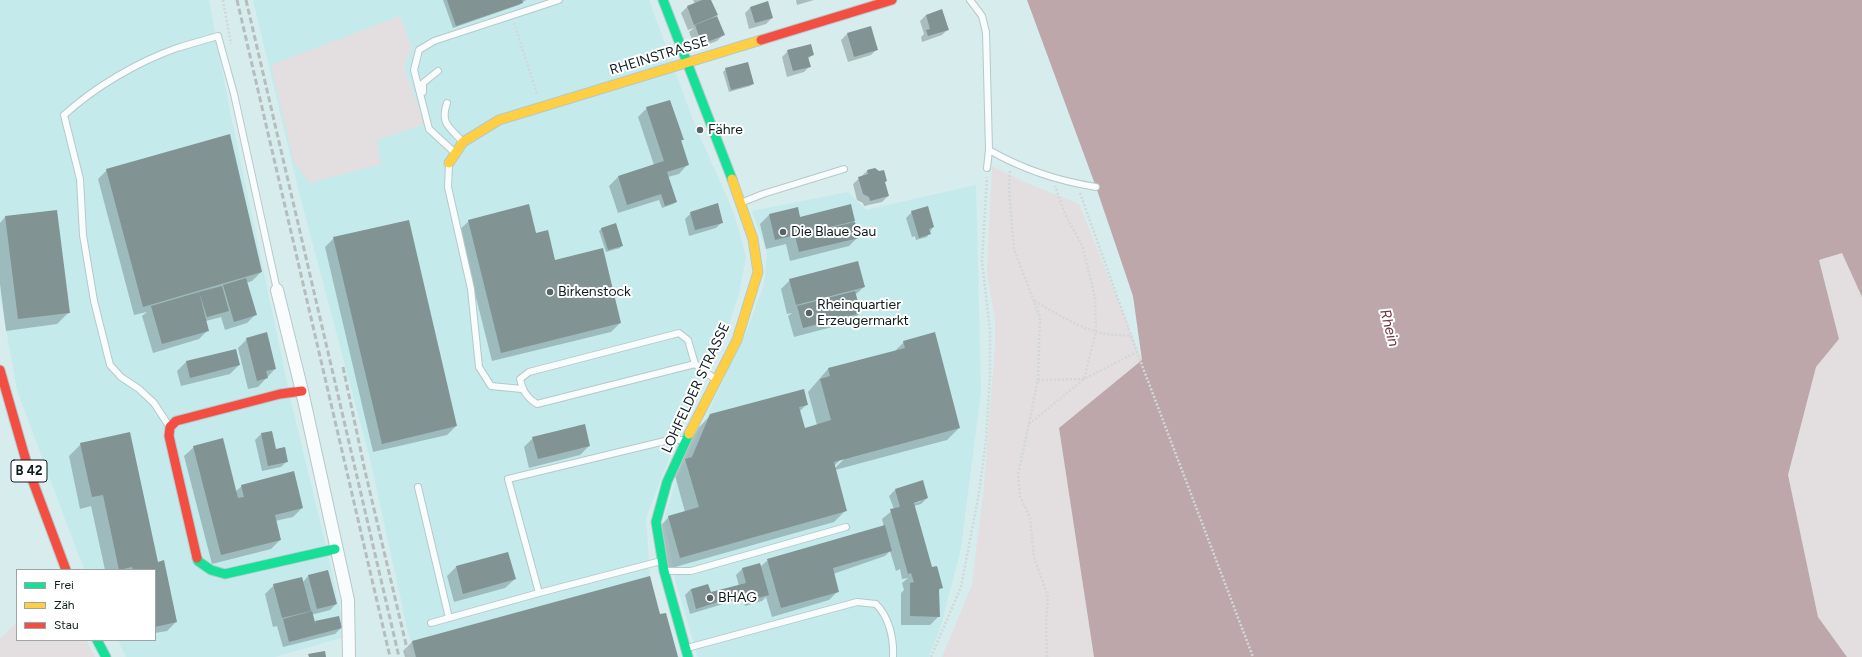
<!DOCTYPE html>
<html>
<head>
<meta charset="utf-8">
<style>
	body { margin:0 }
	#map { position:relative; width:1862px; height:657px; overflow:hidden; background:#d6eced; font-family:Figtree,sans-serif }
	canvas { display:block }
	.legend { position:absolute; left:16px; top:569px; width:140px; height:72px; box-sizing:border-box; background:#fff; border:1px solid #9fa5a5; margin:0; padding:5px 7px; list-style:none; font-size:12px; color:#0f1d1e }
	.legend li { display:flex; align-items:center; gap:8px; height:20px }
	.legend b { width:20px; border:1px solid #9fa5a5 }
</style>
</head>
<body>
<div id="map">
<canvas width="1862" height="657"></canvas>
<ul class="legend">
<li><b style="height:5px;background:#16e098"></b>Frei</li>
<li><b style="height:5px;background:#ffcf43"></b>Zäh</li>
<li><b style="height:5px;background:#f24e42"></b>Stau</li>
</ul>
</div>
<script>
const context = document.querySelector('canvas').getContext('2d');
context.lineJoin = 'round';
function fill(path, color) { context.fillStyle = color; context.fill(path, 'evenodd'); }
function strokePath(path, color, width, dash) { context.strokeStyle = color; context.lineWidth = width; context.lineCap = dash ? 'butt' : 'round'; context.setLineDash(dash || []); context.stroke(path); }
function write(font, color, halo, rows, align = 'center') {
  context.font = font + ' Figtree,sans-serif'; context.lineWidth = 4; context.setLineDash([]); context.textBaseline = 'middle'; context.strokeStyle = halo; context.fillStyle = color; for (const [text, x, y, turn = 0] of rows) {
    context.save(); context.translate(x, y); context.rotate((+turn || 0) * Math.PI / 180); context.textAlign = isNaN(turn) ? turn : align; if (halo) context.strokeText(text, 0, 0); context.fillText(text, 0, 0); context.restore();
  }
}
fill(new Path2D(`
	M0,0h209l21,112 61,289 37,154 17,78 -4,5 -66,19h-149l-8,-17h37v-70h-70l-7,-16 -61,-164 -17,-94z
	M253,0h396l45,123 40,90 12,44 -7,37 -11,33 -29,52 -53,139 4,58 10,38 6,-1 13,44h-264l-8,-29 -36,-165 -71,-267zM400,16l12,31 -8,20 20,57 -47,16z
	M976,185l5,207 -20,156 -20,78 -12,31h-231l-22,-74 -12,-62 12,-41 69,-145 19,-50 3,-31 -15,-43 96,-19 18,18z`), '#c5eaec');
fill(new Path2D(`
	M400,16l12,32 -8,19 20,57 -47,16 4,24 -71,19 -16,-20 -23,-98z
	M992,166l35,17 52,21 63,156 -83,68 35,229h-152l30,-72 12,-99 11,-141v-25l-8,-48z
	M1842,252l20,45v360h-15l-29,-40 -30,-142 28,-108 23,-28 -20,-79z
	M17,622v18h69l9,17h-95v-18z`), '#e3dee0');
fill(new Path2D(`
	M1027,0h835v297l-20,-44 -23,7 20,79 -23,28 -28,108 30,142 29,40h-753l-35,-229 83,-68 -9,-64 -37,-109z`), '#bda7aa');
fill(new Path2D(`
	M443,0h83l-7,5 -66,23z
	M693,0h17l6,15 -5,5 12,15 -6,6 -21,8 -7,-17 5,-4 -6,2 -7,-17 6,-6 8,-3z
	M796,0h18l-17,5z
	M751,7l21,11 -6,6 -17,5 -4,-16z
	M942,10l6,19 -6,6 -20,7 -1,-5 3,-3 -4,-13 6,-6z
	M847,34l30,15 -6,6 -23,7 -7,-22z
	M788,51l24,4 -4,4 2,7 -6,6 -17,5 -5,-20z
	M726,69l27,15 -3,2 -21,6 -6,-20z
	M647,108l36,31 -2,2 7,23 -9,10 -11,3 8,25 -3,2 -11,4 -3,-8 -41,13 -9,-27 9,-9 36,-12 -16,-48z
	M875,169l11,12 -2,2 4,13 -6,6 -18,4 -1,-3 -6,-3 -4,-16 14,-13z
	M107,170l154,102 -9,9 -6,2 10,31 -9,9 -22,7 -4,-13 -15,4 2,9 -9,9 -46,14 -11,-37 5,-4 -13,3 -36,-136z
	M850,206l8,31 -9,9 -59,15 -4,-17 -20,5 -6,-25 9,-9 30,3z
	M912,212l21,15 -6,10 -11,3 -1,-4 -3,1 -6,-19z
	M691,213l31,9 -6,6 -27,8 -4,-17z
	M5,217l64,95 -12,12 -51,7 -6,-47v-61z
	M469,221l67,13 18,27 66,62 -9,9 -119,29 -33,-131z
	M602,228l20,17 -2,3 -14,4 -7,-21z
	M334,238l122,188 -9,9 -74,17 -48,-205z
	M790,280l74,7 -9,8 5,18 -9,9 -57,15 -6,-21 4,-3 -5,1 -6,-25z
	M247,339l28,30 -17,18 -10,2 -10,-41z
	M904,342l55,86 -12,12 -112,30 11,40 -12,12 -166,47 -11,-40 12,-12 16,-5 -11,-40 24,-44 13,-13 96,-11 -8,8 5,18 13,-5 -9,-33 20,-23 66,-17zM844,456l2,1 -14,14 -1,-2z
	M236,350l3,15 -9,9 -49,12 -4,-15 9,-9z
	M261,434l26,27 -6,6 -19,4 -7,-31z
	M533,438l56,8 -9,9 -51,13 -5,-21z
	M81,444l76,117 19,61 -9,9 -12,2v-63h-50l-14,-64 -11,3 -11,-53z
	M194,447l41,45 7,-6 60,22 -9,9 -18,4 5,19 -9,9 -59,15 -28,-108z
	M895,490l32,8 -6,6 -7,2 17,61 11,20 -4,4 1,25 -9,9h-29v-32l3,-3 -2,-7 6,-5 -6,1 -2,-10 -4,2 -6,-20 -5,5 -52,18 5,17 -9,9 -57,17 -6,-20 -4,4 -17,5 -2,-8 -53,16 -5,-19 6,-6 19,5 29,-8 -3,-11 6,-6 17,-5 1,3 8,-7 116,-33 -2,-8 12,-10 -5,-13zM921,499v2l-20,7z
	M507,553l8,26 -10,9 -51,14 -7,-26 9,-9z
	M309,575l27,29 -6,6 -19,5 3,8 25,-6 2,11 -6,6 -52,13 -6,-21 -4,1 -8,-33 9,-9 29,-3z
	M659,616l18,41h-272l-2,-6 9,-9z`), '#0003');
fill(new Path2D(`
	M447,0h75l1,3 -67,23z
	M702,0h9l7,15 -24,10 -7,-19z
	M768,1l5,17 -18,5 -5,-16z
	M942,9l7,21 -21,6 -2,-6 4,-1 -4,-14z
	M717,16l8,19 -23,9 -7,-19z
	M871,26l7,24 -24,7 -7,-24z
	M811,44l3,11 -6,2 3,10 -18,4 -6,-21z
	M748,62l6,22 -23,6 -6,-22z
	M670,100l14,40h-3l8,25 -22,7 10,30 -12,4 -4,-12 -34,11 -9,-29 46,-15 -18,-54z
	M230,134l32,138 -119,35 -37,-138z
	M875,168l4,3 5,-1 3,11 -2,1 4,14 -19,5 -1,-4 -6,-3 -5,-17 10,-3 -1,-4z
	M718,203l5,20 -28,7 -5,-18z
	M529,204l7,29 12,-3 7,30 48,-12 18,75 -120,30 -33,-133z
	M851,204l4,17 -80,19 -6,-26 29,-7 2,10z
	M928,206l6,21 -5,2 2,5 -12,4 -8,-27z
	M57,210l13,103 -52,6 -13,-103z
	M409,220l48,206 -75,18 -49,-207z
	M855,222l4,16 -60,14 -4,-16z
	M616,223l7,23 -15,4 -7,-22z
	M858,261l7,26 -69,18 -7,-26z
	M246,278l11,37 -23,7 -11,-37z
	M222,286l7,25 -22,6 -8,-25z
	M855,291l6,22 -58,15 -6,-22z
	M199,292l10,39 -47,13 -11,-38z
	M267,332l9,37 -10,2 2,7 -11,3 -11,-43z
	M935,332l25,96 -126,34 13,49 -167,47 -12,-42 31,-9 -14,-48 7,-2 18,-43 94,-25 4,16 -9,2 6,21 26,-8 -11,-41 10,-3 -2,-8 77,-20 -2,-7z
	M236,349l4,16 -50,13 -4,-17z
	M585,424l5,22 -52,13 -6,-22z
	M272,431l4,18 9,-2 3,15 -20,4 -7,-33z
	M130,432l28,130 6,-2 13,62 -22,5v-57h-22l-1,-3 -13,3 -16,-75 -11,2 -12,-54z
	M223,438l15,60 6,-1 -3,-12 53,-14 9,37 -28,7 6,25 -60,15 -28,-109z
	M923,480l5,18 -14,5 18,64 5,-1 6,22 -4,1 1,28 -30,-1v-33l4,-1 -3,-9 -3,1 -18,-65 10,-2 -5,-18z
	M885,525l7,26 -59,17 6,24 -58,16 -14,-49z
	M508,552l8,27 -53,15 -7,-28z
	M760,563l9,32 -18,5 -2,-8 -53,17 -5,-20 17,-5 3,8 35,-9 -4,-15z
	M328,570l9,34 -20,5 -9,-34z
	M650,576l10,38 6,-1 12,44h-262l-4,-16z
	M302,577l9,34 -29,7 -9,-34z
	M312,611l4,15 -1,-5 24,-5 3,12 -53,14 -6,-23z
	M325,651l1,6h-17l-1,-3z`), '#829394');
const lane = new Path2D(`
	M970,0l12,16 4,16 3,118 -2,18
	M423,92v-9l15,-12
	M447,103c-7,20 2,24 15,38
	M989,150c33,19 69,31 107,37
	M454,152l-25,-23 -15,-59 5,-20 15,-9 125,-41
	M449,164l-1,23 23,102 8,78 12,19 31,3
	M743,202l20,-8 81,-25
	M695,364l-7,-24 -9,-7 -150,39 -9,7c3,12 6,18 17,25l158,-40 20,15
	M169,426l-15,-23 -15,-14 -18,-12 -11,-12 -16,-64 -11,-66 -3,-56 -16,-64c31,-28 73,-53 113,-67 13,-4 27,-8 41,-12l16,58 43,196
	M418,487l31,131
	M661,561l-122,32 -31,-114 161,-39h16
	M666,571h25l155,-44
	M431,623l108,-30
	M687,648l170,-46 19,2c13,13 18,34 17,53`);
const street = new Path2D(`
	M277,290l25,101 46,209 1,57`);
const fast = new Path2D(`
	M663,0l69,179
	M197,558l1,3 13,9 14,4 110,-25
	M97,640l9,17
	M688,657l-24,-86 -8,-49 11,-40 22,-48`);
const slow = new Path2D(`
	M449,163l14,-21 36,-22 262,-80
	M689,434l48,-94 21,-68 -5,-33 -21,-60`);
const jam = new Path2D(`
	M761,40l131,-40
	M0,370l29,101 37,99
	M197,558l-28,-122 1,-9 6,-6 104,-27 22,-3`);
strokePath(lane, '#b7c8c9', 8);
strokePath(street, '#b7c8c9', 14);
strokePath(fast, '#b7c8c9', 11);
strokePath(slow, '#b7c8c9', 11);
strokePath(jam, '#b7c8c9', 11);
strokePath(new Path2D(`
	M223,0l8,44
	M514,23l23,71
	M1010,171l-1,20 5,58 26,68 -2,63 -20,95 2,21 10,22 4,39 14,40 -2,26 1,34
	M1080,193l57,159 116,305
	M1035,301c22,13 45,28 71,33 9,1 17,1 26,2
	M1038,380l46,-1 53,-27
	M1029,424l55,-45 12,-48 -1,-33 -13,-53 -17,-31 -10,-28
	M931,657l30,-70 18,-94 7,-53 4,-64v-46l-8,-69 5,-84`), '#d2d8d9', 2.5, [2, 2]);
strokePath(lane, '#f9fcfc', 6);
strokePath(street, '#f9fcfc', 12);
strokePath(fast, '#16e098', 9);
strokePath(slow, '#ffcf43', 9);
strokePath(jam, '#f24e42', 9);
strokePath(new Path2D(`
	M237,0l153,657
	M246,0l153,657
	M343,367l22,104 44,186`), '#b7bcbd', 3, [6, 3]);
for (const [x, y, r, color] of [
	[700,130,4,"#556566"],
	[783,232,4,"#556566"],
	[550,292,4,"#556566"],
	[809,313,4,"#556566"],
	[710,598,4,"#556566"]
]) { const dot = new Path2D(); dot.arc(x, y, r, 0, 2 * Math.PI); context.fillStyle = color; context.fill(dot); strokePath(dot, '#fff', 1.5); }
for (const [x, y, w] of [
	[29,471,36]
]) { const box = new Path2D(); box.roundRect(x - w / 2, y - 11, w, 22, 3); context.fillStyle = '#fff'; context.fill(box); strokePath(box, '#0f1d1e', 1); }
write('bold 13px', '#0f1d1e', null, [
	["B 42",29,471]
]);
write('14px', '#0f1d1e', '#fff', [
	["RHEINSTRASSE",659,56,-17],
	["LOHFELDER STRASSE",696,388,-65]
]);
write('14px', '#0f1d1e', '#fff', [
	["Fähre",708,130],
	["Die Blaue Sau",791,232],
	["Birkenstock",558,292],
	["Rheinquartier",817,305],
	["Erzeugermarkt",817,321],
	["BHAG",718,598]
], 'left');
write('italic 15px', '#703740', '#fff', [
	["Rhein",1389,328,75]
]);
</script>
</body>
</html>
